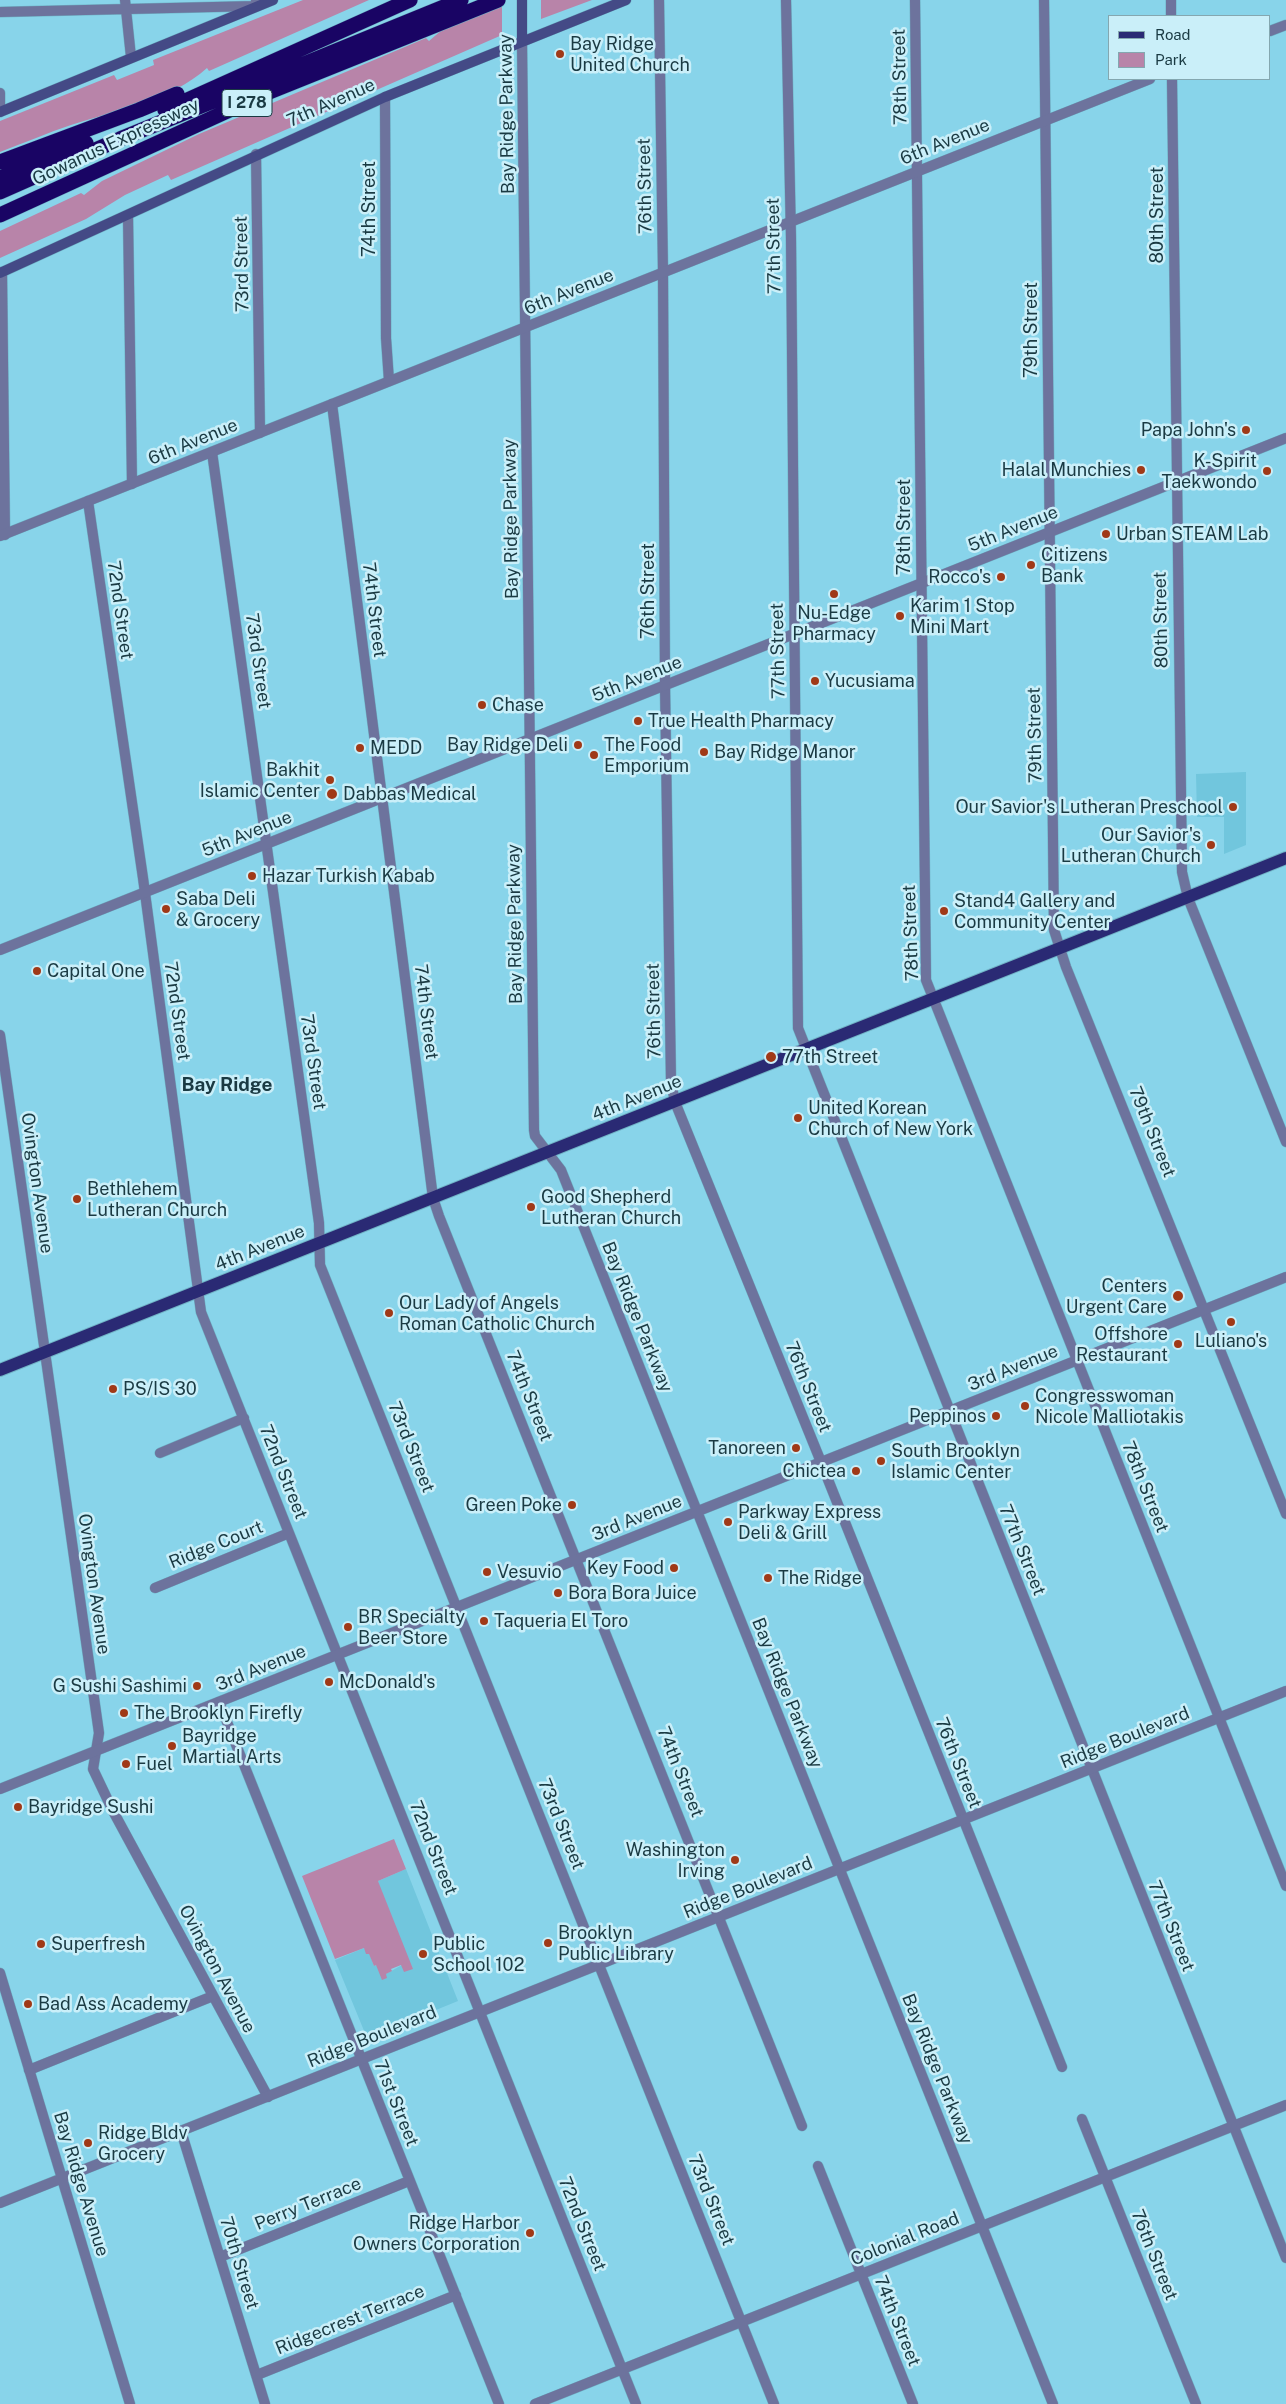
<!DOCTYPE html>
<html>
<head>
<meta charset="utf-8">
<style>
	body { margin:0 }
	#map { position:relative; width:1286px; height:2404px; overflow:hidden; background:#88d4ea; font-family:"Public Sans",sans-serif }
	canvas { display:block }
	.legend { position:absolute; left:1108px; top:15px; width:162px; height:65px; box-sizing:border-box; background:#caeff9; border:1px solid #84a7b0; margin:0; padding:6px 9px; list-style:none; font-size:15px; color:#1a3a43 }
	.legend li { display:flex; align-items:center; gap:10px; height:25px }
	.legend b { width:25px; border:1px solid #84a7b0 }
</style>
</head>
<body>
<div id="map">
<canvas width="1286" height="2404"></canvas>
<ul class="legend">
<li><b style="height:6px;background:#2a2a74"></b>Road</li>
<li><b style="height:14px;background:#b884a9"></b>Park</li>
</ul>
</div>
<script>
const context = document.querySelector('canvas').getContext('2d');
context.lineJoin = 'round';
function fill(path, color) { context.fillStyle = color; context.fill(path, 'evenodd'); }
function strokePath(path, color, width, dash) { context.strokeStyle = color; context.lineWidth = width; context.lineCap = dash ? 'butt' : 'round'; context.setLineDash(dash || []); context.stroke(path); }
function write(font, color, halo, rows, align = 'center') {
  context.font = font + ' "Public Sans",sans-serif'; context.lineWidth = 5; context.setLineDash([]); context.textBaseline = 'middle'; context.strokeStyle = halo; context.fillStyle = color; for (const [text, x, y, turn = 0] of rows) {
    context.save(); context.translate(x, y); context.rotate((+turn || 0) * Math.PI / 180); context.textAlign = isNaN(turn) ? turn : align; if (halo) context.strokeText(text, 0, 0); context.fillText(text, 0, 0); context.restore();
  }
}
fill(new Path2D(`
	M1246,772v73l-22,9v-37h-27l-1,-43z
	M406,1869l52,132 -91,37 -32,-78 29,-12 5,5 5,13 2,-1 10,9 16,-9 2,7 -26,-91z`), '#71c6dd');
fill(new Path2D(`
	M303,0h66l-160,71 -2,-3c-37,33 -89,42 -136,57 -24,8 -47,18 -71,27v-31l114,-46 3,5 37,-15 -1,-5z
	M541,0h51l-51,19z
	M502,4v31l-331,145 -3,-5 -43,20 -39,24 -86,39v-27l81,-38 3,2 18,-14 97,-47 227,-96 3,3 14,-12z
	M394,1839l12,30 -28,12 35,88 -9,3 -3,-7 -10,4 1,2 -6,3 1,4 -5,2 -6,-15 -2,1 -5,-12h-3l-2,-6 -29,11 -33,-83z`), '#b884a9');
const minor = new Path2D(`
	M125,0l6,57
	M659,0l4,272 2,413 6,397 4,20 146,360 241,605
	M786,0l5,238 7,790 488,1230
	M915,0l11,980 360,906
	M1044,0l10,930 12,37 220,547
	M1171,0v16
	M0,12l256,-6v-6
	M522,41l12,1089 1,6 13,17
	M1172,79l10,793 6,26 98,244
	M0,93v19
	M385,97l1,241 3,43
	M256,154l4,279
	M128,216l4,268
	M2,272l3,263
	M332,404l101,794 6,18 363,910
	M212,452l107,771 1,42 454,1139
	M88,501l55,377 58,434 435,1092
	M0,1035l99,698 -6,36 20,42 155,286
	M160,1453l84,-35
	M155,1588l134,-55
	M219,1702l280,702
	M29,2070l184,-74
	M1082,2119l114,285
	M181,2131l84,273
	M818,2166l95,238
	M220,2257l189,-76
	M257,2375l199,-80
	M535,2404l751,-299`);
const tertiary = new Path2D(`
	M1270,31l16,-6
	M0,536l1150,-457
	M0,950l1286,-512
	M548,1153l13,17 492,1234
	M0,1789l1286,-512
	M0,1973l130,431
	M0,2203l1286,-512`);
const secondary = new Path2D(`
	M522,0v41
	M0,112l273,-112
	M0,273l385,-176 241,-97`);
const primary = new Path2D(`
	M0,1370l1286,-512`);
const motorway = new Path2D(`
	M165,110l245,-110
	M0,162l139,-52 38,-16
	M0,178l86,-35
	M0,192l120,-53 341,-139
	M0,215l269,-123 229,-92`);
strokePath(minor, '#70b2c5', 11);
strokePath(tertiary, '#70b2c5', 11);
strokePath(secondary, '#70b2c5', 11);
strokePath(primary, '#70b2c5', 14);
strokePath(motorway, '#70b2c5', 16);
strokePath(minor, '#6d739d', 10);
strokePath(tertiary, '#6d739d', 10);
strokePath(secondary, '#444a86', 10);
strokePath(primary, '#2a2a74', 12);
strokePath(motorway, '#190464', 15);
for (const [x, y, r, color] of [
	[560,54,5,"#a03917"],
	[1246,430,5,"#a03917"],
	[1141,470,5,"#a03917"],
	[1267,471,5,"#a03917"],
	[1106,534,5,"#a03917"],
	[1031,565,5,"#a03917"],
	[1001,577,5,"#a03917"],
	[834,594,5,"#a03917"],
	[900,616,5,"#a03917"],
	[815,681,5,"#a03917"],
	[482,705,5,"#a03917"],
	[638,721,5,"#a03917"],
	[578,745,5,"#a03917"],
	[360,748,5,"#a03917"],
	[704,752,5,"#a03917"],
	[594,755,5,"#a03917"],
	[330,780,5,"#a03917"],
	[332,794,6,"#a03917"],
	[1233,807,5,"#a03917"],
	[1211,845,5,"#a03917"],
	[252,876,5,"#a03917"],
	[166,909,5,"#a03917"],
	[944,911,5,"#a03917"],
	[37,971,5,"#a03917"],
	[771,1057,6,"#a03917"],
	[798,1118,5,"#a03917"],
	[77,1199,5,"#a03917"],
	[531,1207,5,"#a03917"],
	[1178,1296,6,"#a03917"],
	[389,1313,5,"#a03917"],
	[1231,1322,5,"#a03917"],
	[1178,1344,5,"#a03917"],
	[113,1389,5,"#a03917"],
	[1025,1406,5,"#a03917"],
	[996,1416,5,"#a03917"],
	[796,1448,5,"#a03917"],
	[881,1461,5,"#a03917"],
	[856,1471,5,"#a03917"],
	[572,1505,5,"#a03917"],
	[728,1522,5,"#a03917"],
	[674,1568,5,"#a03917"],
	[487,1572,5,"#a03917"],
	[768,1578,5,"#a03917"],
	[558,1593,5,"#a03917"],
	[484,1621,5,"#a03917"],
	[348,1627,5,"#a03917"],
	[329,1682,5,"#a03917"],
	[197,1686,5,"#a03917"],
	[124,1713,5,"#a03917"],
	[172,1746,5,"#a03917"],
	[126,1764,5,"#a03917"],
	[18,1807,5,"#a03917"],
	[735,1860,5,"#a03917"],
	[548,1943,5,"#a03917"],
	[41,1944,5,"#a03917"],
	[423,1954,5,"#a03917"],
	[28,2004,5,"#a03917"],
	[88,2143,5,"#a03917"],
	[530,2233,5,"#a03917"]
]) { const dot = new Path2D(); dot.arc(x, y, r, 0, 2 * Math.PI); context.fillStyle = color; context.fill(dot); strokePath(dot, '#caeff9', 2); }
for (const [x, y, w] of [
	[247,103,50]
]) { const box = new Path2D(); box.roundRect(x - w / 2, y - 13.5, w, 27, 4); context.fillStyle = '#caeff9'; context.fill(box); strokePath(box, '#1a3a43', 1); }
write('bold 16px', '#1a3a43', null, [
	["I 278",247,103]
]);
write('18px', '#1a3a43', '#caeff9', [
	["Bay Ridge",570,44],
	["United Church",570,65],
	["Papa John's",1236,430,"right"],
	["K-Spirit",1257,461,"right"],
	["Taekwondo",1257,482,"right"],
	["Halal Munchies",1131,470,"right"],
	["Urban STEAM Lab",1116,534],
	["Citizens",1041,555],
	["Bank",1041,576],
	["Rocco's",991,577,"right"],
	["Karim 1 Stop",910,606],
	["Mini Mart",910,627],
	["Nu-Edge",834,613,"center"],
	["Pharmacy",834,634,"center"],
	["Yucusiama",825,681],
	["Chase",492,705],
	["True Health Pharmacy",648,721],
	["Bay Ridge Deli",568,745,"right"],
	["The Food",604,745],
	["Emporium",604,766],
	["MEDD",370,748],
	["Bay Ridge Manor",714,752],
	["Bakhit",320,770,"right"],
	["Islamic Center",320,791,"right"],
	["Dabbas Medical",343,794],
	["Our Savior's Lutheran Preschool",1223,807,"right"],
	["Our Savior's",1201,835,"right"],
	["Lutheran Church",1201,856,"right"],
	["Hazar Turkish Kabab",262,876],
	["Saba Deli",176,899],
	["& Grocery",176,920],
	["Stand4 Gallery and",954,901],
	["Community Center",954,922],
	["Capital One",47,971],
	["77th Street",782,1057],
	["United Korean",808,1108],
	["Church of New York",808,1129],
	["Bethlehem",87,1189],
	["Lutheran Church",87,1210],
	["Good Shepherd",541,1197],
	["Lutheran Church",541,1218],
	["Centers",1167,1286,"right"],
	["Urgent Care",1167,1307,"right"],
	["Our Lady of Angels",399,1303],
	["Roman Catholic Church",399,1324],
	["Offshore",1168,1334,"right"],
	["Restaurant",1168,1355,"right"],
	["Luliano's",1231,1341,"center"],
	["PS/IS 30",123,1389],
	["Congresswoman",1035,1396],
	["Nicole Malliotakis",1035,1417],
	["Peppinos",986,1416,"right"],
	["Tanoreen",786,1448,"right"],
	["South Brooklyn",891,1451],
	["Islamic Center",891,1472],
	["Chictea",846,1471,"right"],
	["Green Poke",562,1505,"right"],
	["Parkway Express",738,1512],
	["Deli & Grill",738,1533],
	["Key Food",664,1568,"right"],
	["Vesuvio",497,1572],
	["The Ridge",778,1578],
	["Bora Bora Juice",568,1593],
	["BR Specialty",358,1617],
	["Beer Store",358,1638],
	["Taqueria El Toro",494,1621],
	["McDonald's",339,1682],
	["G Sushi Sashimi",187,1686,"right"],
	["The Brooklyn Firefly",134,1713],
	["Bayridge",182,1736],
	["Martial Arts",182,1757],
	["Fuel",136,1764],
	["Bayridge Sushi",28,1807],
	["Washington",725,1850,"right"],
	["Irving",725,1871,"right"],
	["Brooklyn",558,1933],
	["Public Library",558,1954],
	["Superfresh",51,1944],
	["Public",433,1944],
	["School 102",433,1965],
	["Bad Ass Academy",38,2004],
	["Ridge Bldv",98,2133],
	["Grocery",98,2154],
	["Ridge Harbor",520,2223,"right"],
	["Owners Corporation",520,2244,"right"]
], 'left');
write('18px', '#1a3a43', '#caeff9', [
	["78th Street",900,77,-91],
	["7th Avenue",331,103,-24],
	["Bay Ridge Parkway",507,114,-91],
	["Gowanus Expressway",116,142,-25],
	["6th Avenue",945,142,-22],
	["76th Street",645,186,-91],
	["74th Street",369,209,-90],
	["80th Street",1157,215,-90],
	["77th Street",774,246,-91],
	["73rd Street",242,264,-91],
	["6th Avenue",569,292,-22],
	["79th Street",1031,330,-90],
	["6th Avenue",193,442,-22],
	["Bay Ridge Parkway",511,519,-91],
	["78th Street",904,527,-90],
	["5th Avenue",1013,529,-22],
	["76th Street",648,591,-90],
	["72nd Street",120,610,82],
	["74th Street",374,610,83],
	["80th Street",1161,620,-91],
	["77th Street",778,651,-91],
	["73rd Street",258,661,82],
	["5th Avenue",637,679,-22],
	["79th Street",1035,735,-91],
	["5th Avenue",247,834,-22],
	["Bay Ridge Parkway",515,924,-91],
	["78th Street",911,933,-92],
	["72nd Street",177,1011,82],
	["76th Street",654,1011,-91],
	["74th Street",426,1012,83],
	["73rd Street",313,1062,82],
	["4th Avenue",637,1098,-22],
	["79th Street",1152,1132,68],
	["Ovington Avenue",37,1183,82],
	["4th Avenue",260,1248,-22],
	["Bay Ridge Parkway",637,1317,68],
	["3rd Avenue",1013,1368,-22],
	["76th Street",808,1387,68],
	["74th Street",529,1396,68],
	["73rd Street",411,1447,68],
	["72nd Street",283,1472,68],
	["78th Street",1145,1487,68],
	["3rd Avenue",637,1518,-22],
	["Ridge Court",216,1545,-22],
	["77th Street",1022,1550,68],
	["Ovington Avenue",94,1584,82],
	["3rd Avenue",261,1668,-22],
	["Bay Ridge Parkway",787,1693,68],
	["Ridge Boulevard",1125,1738,-22],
	["76th Street",958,1763,68],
	["74th Street",680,1772,68],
	["73rd Street",561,1824,68],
	["72nd Street",433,1848,68],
	["Ridge Boulevard",748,1888,-22],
	["77th Street",1171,1926,68],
	["Ovington Avenue",217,1969,62],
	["Ridge Boulevard",372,2037,-22],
	["Bay Ridge Parkway",937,2069,68],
	["71st Street",396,2103,68],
	["Bay Ridge Avenue",81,2184,73],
	["73rd Street",711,2200,68],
	["Perry Terrace",308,2204,-22],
	["72nd Street",582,2224,68],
	["Colonial Road",905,2239,-22],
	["76th Street",1154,2255,68],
	["70th Street",239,2263,73],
	["Ridgecrest Terrace",350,2320,-22],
	["74th Street",897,2321,68]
]);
write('bold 19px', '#1a3a43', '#caeff9', [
	["Bay Ridge",227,1085]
]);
</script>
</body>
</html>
